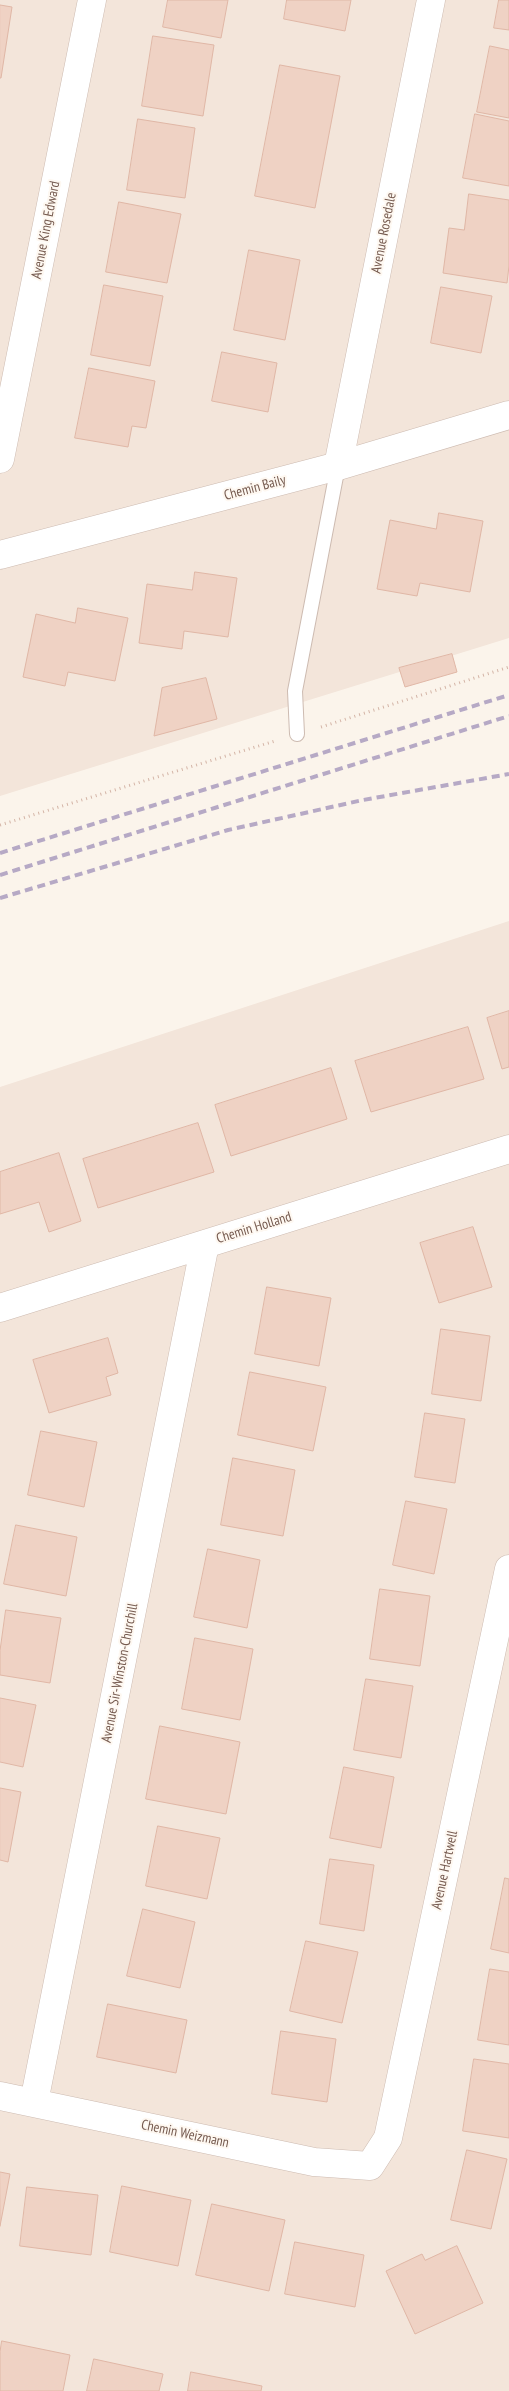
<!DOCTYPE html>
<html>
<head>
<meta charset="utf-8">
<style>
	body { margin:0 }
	canvas { display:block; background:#fbf4eb }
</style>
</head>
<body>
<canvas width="509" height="2391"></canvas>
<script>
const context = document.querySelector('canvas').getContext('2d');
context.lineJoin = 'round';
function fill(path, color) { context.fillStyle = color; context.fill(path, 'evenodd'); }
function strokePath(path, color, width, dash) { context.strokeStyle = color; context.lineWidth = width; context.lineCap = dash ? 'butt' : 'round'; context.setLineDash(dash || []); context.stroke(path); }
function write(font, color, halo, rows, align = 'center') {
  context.font = font + ' "PT Sans Narrow",sans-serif'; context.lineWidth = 4; context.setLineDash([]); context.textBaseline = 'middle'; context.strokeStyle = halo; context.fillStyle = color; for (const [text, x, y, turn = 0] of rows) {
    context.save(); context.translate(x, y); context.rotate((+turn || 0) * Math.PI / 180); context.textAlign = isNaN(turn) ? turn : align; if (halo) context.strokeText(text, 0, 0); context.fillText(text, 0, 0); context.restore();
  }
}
fill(new Path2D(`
	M0,0h509v638l-509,158z
	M509,921v1470h-509v-1304z`), '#f3e5da');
const building = new Path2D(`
	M168,0h60l-7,38 -58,-11z
	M287,0h64l-6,31 -61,-12z
	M499,0h10v30l-15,-2z
	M0,5l12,2 -11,71h-1z
	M153,36l61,9 -11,71 -61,-10z
	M490,46l19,4v68l-32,-6z
	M280,65l60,11 -25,132 -60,-12z
	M475,114l34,7v65l-46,-8z
	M138,119l57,9 -10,70 -58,-8z
	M469,194l40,6v66l-2,17 -64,-10 6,-45 15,2z
	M119,202l62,12 -14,69 -61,-11z
	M249,250l51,10 -15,80 -51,-10z
	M104,285l59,11 -13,70 -59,-11z
	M441,287l51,9 -11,57 -50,-10z
	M222,352l55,11 -9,49 -56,-11z
	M89,368l66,13 -9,47 -14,-2 -4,21 -53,-9z
	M439,513l44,8 -13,71 -50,-9 -3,13 -40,-7 13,-69 46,9z
	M195,572l42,6 -9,59 -44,-6 -2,18 -43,-6 8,-59 45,6z
	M78,608l50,10 -13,63 -47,-9 -3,14 -42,-9 13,-63 39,9z
	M452,654l5,18 -52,15 -6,-19z
	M206,678l11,41 -63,17 8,-48z
	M509,1011v56l-7,2 -15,-51z
	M468,1027l16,52 -113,33 -16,-51z
	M331,1068l16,51 -116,37 -16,-51z
	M198,1123l16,49 -116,36 -15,-49z
	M59,1153l22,68 -32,11 -10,-30 -39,12v-42z
	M473,1227l19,60 -53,16 -19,-60z
	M267,1287l64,11 -12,68 -64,-12z
	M441,1329l49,7 -9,65 -49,-7z
	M108,1338l10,35 -12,4 5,18 -62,18 -16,-53z
	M250,1372l76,15 -13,64 -75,-16z
	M425,1413l40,6 -10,64 -40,-6z
	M41,1431l56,11 -13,65 -56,-12z
	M233,1458l62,12 -12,66 -62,-11z
	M406,1501l41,8 -13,65 -41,-9z
	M16,1525l61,12 -11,59 -62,-12z
	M208,1549l52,11 -13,68 -53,-11z
	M380,1589l50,7 -10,70 -50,-7z
	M6,1610l55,8 -11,65 -50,-8v-24z
	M195,1638l58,11 -13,71 -58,-11z
	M366,1679l47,7 -12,72 -47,-8z
	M0,1698l36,7 -13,62 -23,-5z
	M160,1726l80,16 -14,72 -80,-15z
	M344,1767l50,10 -13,71 -51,-10z
	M0,1788l21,4 -13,70 -8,-2z
	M158,1826l62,12 -13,61 -61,-13z
	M330,1859l44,6 -10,66 -44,-7z
	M505,1878l4,1v74l-18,-4z
	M143,1909l52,13 -15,66 -53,-12z
	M306,1941l52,11 -16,71 -52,-12z
	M490,1969l19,3v73l-31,-5z
	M108,2004l79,16 -11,53 -79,-16z
	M281,2031l55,8 -9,63 -55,-8z
	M474,2059l35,5v74l-46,-7z
	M467,2150l40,9 -16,70 -40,-9z
	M0,2172l10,2 -10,52z
	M122,2186l69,14 -13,66 -68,-14z
	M27,2187l71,8 -7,60 -71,-9z
	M212,2204l73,16 -16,71 -73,-16z
	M295,2242l69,13 -9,52 -70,-13z
	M457,2246l26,57 -68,31 -29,-63 36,-17 3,6z
	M2,2341l68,14 -7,36h-63v-39z
	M94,2359l69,15 -4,17h-72z
	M191,2372l71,14 -1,5h-73z`);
fill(building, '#efd2c4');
strokePath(building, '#e0b7a6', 1);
const service = new Path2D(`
	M297,734l-2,-43 43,-225`);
const minor = new Path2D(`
	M0,459l92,-459
	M338,466l93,-466
	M0,555l338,-89 171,-51
	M0,1308l509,-159
	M0,2096l314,66 56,4 18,-28 121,-569
	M34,2102l171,-858`);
strokePath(service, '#cdbbb1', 16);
strokePath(minor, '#cdbbb1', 29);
strokePath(new Path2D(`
	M321,727l188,-60
	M0,825l275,-84`), '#d4b5a7', 3, [1, 4]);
strokePath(service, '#fff', 14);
strokePath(minor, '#fff', 28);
strokePath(new Path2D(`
	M0,853l509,-158
	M0,875l509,-159
	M0,898l228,-68 135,-30 146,-26`), '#b6a9c5', 4, [8, 5]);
write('14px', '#755a4f', '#fef8f1', [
	["Avenue King Edward",46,230,-79],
	["Avenue Rosedale",384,233,-79],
	["Chemin Baily",255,488,-15],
	["Chemin Holland",254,1228,-17],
	["Avenue Sir-Winston-Churchill",120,1673,-79],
	["Avenue Hartwell",445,1870,-78],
	["Chemin Weizmann",185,2134,12]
]);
</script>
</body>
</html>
